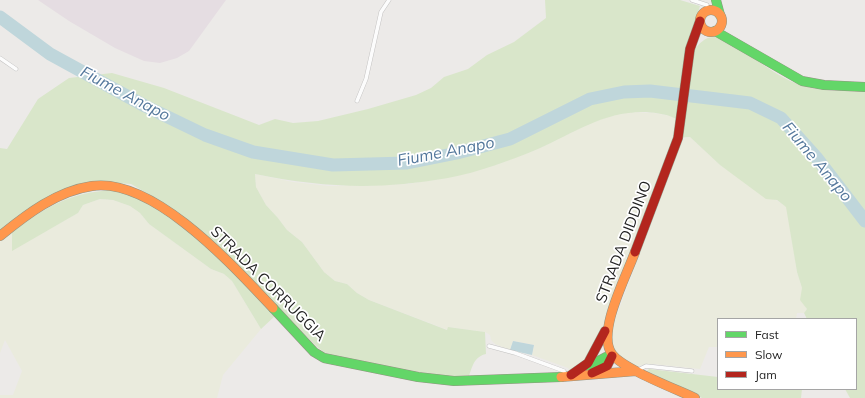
<!DOCTYPE html>
<html>
<head>
<meta charset="utf-8">
<style>
	body { margin:0 }
	#map { position:relative; width:865px; height:398px; overflow:hidden; background:#eceae8; font-family:Mulish,sans-serif }
	canvas { display:block }
	.legend { position:absolute; left:717px; top:318px; width:140px; height:72px; box-sizing:border-box; background:#fff; border:1px solid #a5a5a5; margin:0; padding:5px 7px; list-style:none; font-size:12px; color:#1f1f1f }
	.legend li { display:flex; align-items:center; gap:8px; height:20px }
	.legend b { width:20px; border:1px solid #a5a5a5 }
</style>
</head>
<body>
<div id="map">
<canvas width="865" height="398"></canvas>
<ul class="legend">
<li><b style="height:5px;background:#63d668"></b>Fast</li>
<li><b style="height:5px;background:#ff974d"></b>Slow</li>
<li><b style="height:5px;background:#b3261e"></b>Jam</li>
</ul>
</div>
<script>
const context = document.querySelector('canvas').getContext('2d');
context.lineJoin = 'round';
function fill(path, color) { context.fillStyle = color; context.fill(path, 'evenodd'); }
function strokePath(path, color, width, dash) { context.strokeStyle = color; context.lineWidth = width; context.lineCap = dash ? 'butt' : 'round'; context.setLineDash(dash || []); context.stroke(path); }
function write(font, color, halo, rows, align = 'center') {
  context.font = font + ' Mulish,sans-serif'; context.lineWidth = 3.5; context.setLineDash([]); context.textBaseline = 'middle'; context.strokeStyle = halo; context.fillStyle = color; for (const [text, x, y, turn = 0] of rows) {
    context.save(); context.translate(x, y); context.rotate((+turn || 0) * Math.PI / 180); context.textAlign = isNaN(turn) ? turn : align; if (halo) context.strokeText(text, 0, 0); context.fillText(text, 0, 0); context.restore();
  }
}
fill(new Path2D(`
	M38,0h188l-37,51 -12,7 -17,5 -16,-2 -29,-13 -46,-27z`), '#e5dde2');
fill(new Path2D(`
	M631,112l23,1 17,3 7,5 -4,15 -80,215 -8,13 -16,7 -2,-3 -36,-13 2,-10 -21,-4 -3,9 -15,-6 -4,-4 -1,-5 -5,-3 -37,-5v3l-79,-30 -12,-7 -10,-9 -12,-3 -11,-9 -22,-30 -15,-12 -9,-12 -12,-13 -10,-18 -1,-13 38,8 35,4 80,-2 42,-7 42,-11 46,-17 55,-27 18,-6z
	M690,137l30,28 67,42 10,65 5,16v8l5,13 -3,4h-7l-1,6h-78v28h-9l-9,22 -47,-5 -17,2 -10,-4 -11,-10 -4,-12 1,-12 71,-189z
	M100,199l13,1 17,6 10,7 9,11 62,45 13,5 8,7 29,48 -38,46 -6,23h-217v-3h13l9,-24 -17,-31 -5,13v-111l12,-10v18l66,-37 5,-8z`), '#eaebdd');
fill(new Path2D(`
	M545,0h135l20,6 -5,16v27c5,-7 12,-13 20,-12 5,1 10,5 14,7 25,11 46,33 72,41 20,7 43,6 64,6v307h-15l-5,-9h11v-70h-49l-3,-6 3,-4 -7,-9 2,-12 -5,-16 -11,-65 -9,-7 -11,-1 -46,-34 -30,-28 -12,1v-18c-10,-6 -21,-7 -32,-8 -42,-1 -72,21 -108,37 -29,12 -59,23 -90,29 -69,12 -124,10 -193,-4l1,13 10,18 12,13 9,12 15,12 22,30 11,9 12,3 10,9 12,7 78,30 1,-3 37,5 1,22c-12,3 -13,11 -17,22 -38,6 -103,-14 -142,-22l-10,-7 -60,-61 -90,-81 -36,-21 -32,-2 -99,48v-82l7,1 31,-50 31,-21 43,-5 52,15 95,37 16,-6 18,4 25,-2 50,-12 48,-14 15,-7 13,-11 24,-8 19,-14 27,-13 32,-24z
	M111,190c8,2 17,2 24,5 51,25 101,81 140,121l-14,13 -29,-48 -8,-7 -13,-5 -62,-45 -9,-11 -10,-7 -17,-6 -13,-1 -17,6 -5,8 -66,38v-19c34,-25 57,-39 99,-42z
	M649,369l69,8v12h84l-1,9h-99l-55,-27z`), '#d9e6ca');
fill(new Path2D(`
	M513,341l21,4 -2,10 -22,-5z`), '#bfd6db');
strokePath(new Path2D(`
	M0,17l50,37 95,52 60,29 48,17 80,13 74,-2 50,-10 53,-14 80,-40 34,-7 26,-1 100,12 31,15 35,39 49,64`), '#bfd6db', 13);
const lane = new Path2D(`
	M692,0l15,5
	M0,58l16,11
	M357,101l9,-22 15,-67 8,-12
	M489,346l26,7 49,18 1,5
	M638,370l8,-4 46,5`);
const fast = new Path2D(`
	M716,0l4,15
	M715,31l87,50 22,4 41,2
	M273,308l41,44 10,6 94,19 36,4 107,-4
	M589,366l17,-9 6,-1`);
const slow = new Path2D(`
	M700 21a11 11 0 1 1 22 0a11 11 0 1 1-22 0Z
	M0,236c27,-22 57,-45 92,-50 62,-9 142,81 181,122
	M635,252c-8,23 -39,81 -23,102 11,15 64,35 83,44
	M561,377l75,-6`);
const jam = new Path2D(`
	M635,252l43,-114 12,-89 10,-28
	M592,373l15,-7 5,-10
	M571,375l17,-12 17,-32`);
strokePath(lane, '#c2c1c0', 4.5);
strokePath(fast, '#939482', 10);
strokePath(slow, '#939482', 10);
strokePath(jam, '#939482', 10);
strokePath(lane, '#fcfcfc', 3.5);
strokePath(fast, '#63d668', 9);
strokePath(slow, '#ff974d', 9);
strokePath(jam, '#b3261e', 9);
write('15px', '#1f1f1f', '#fff', [
	["STRADA DIDDINO",624,242,-69],
	["STRADA CORRUGGIA",268,284,45]
]);
write('italic 16px', '#54789c', '#fff', [
	["Fiume Anapo",125,94,28],
	["Fiume Anapo",446,152,-11],
	["Fiume Anapo",817,162,50]
]);
</script>
</body>
</html>
